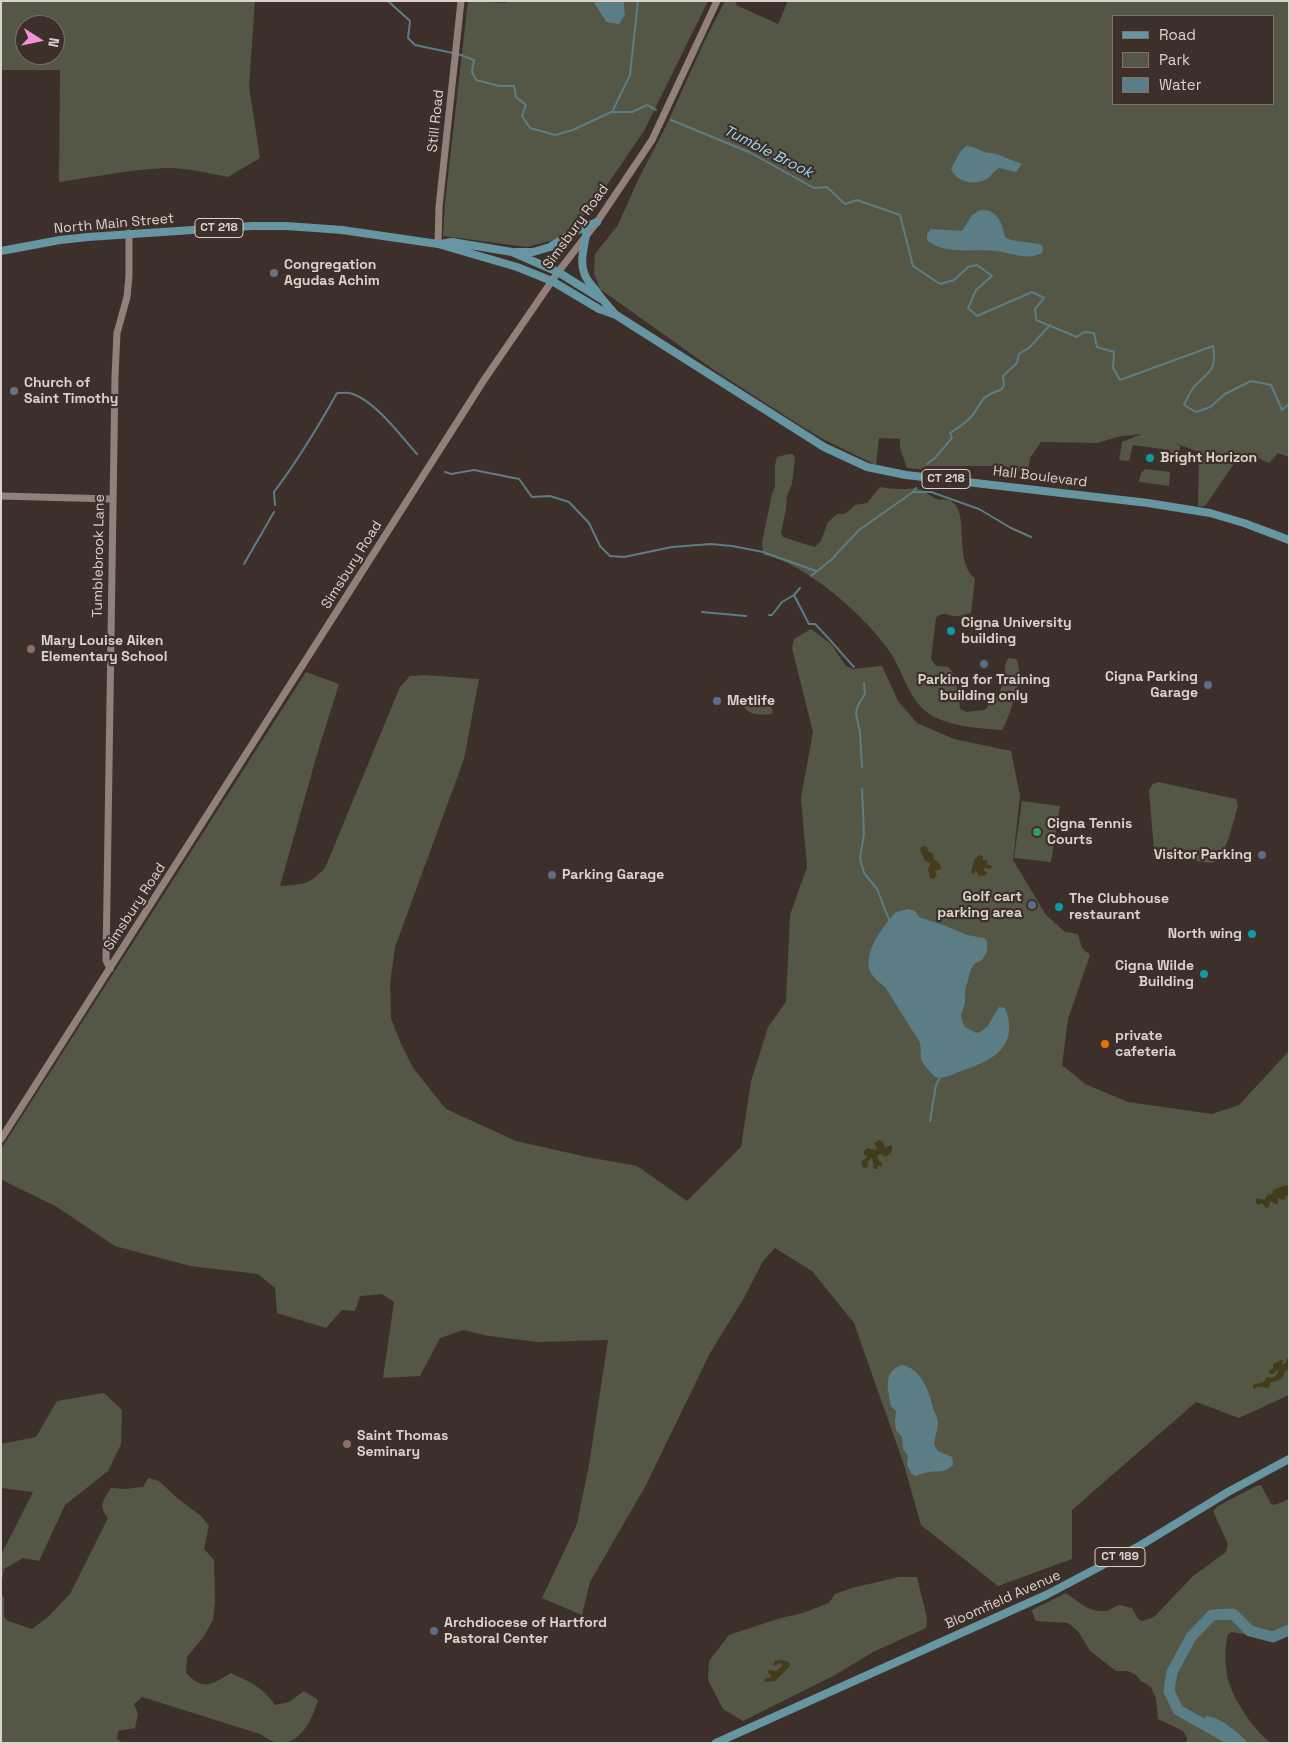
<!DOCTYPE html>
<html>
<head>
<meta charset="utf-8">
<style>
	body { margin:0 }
	#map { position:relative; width:1290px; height:1744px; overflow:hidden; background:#3d302a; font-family:"Space Grotesk",sans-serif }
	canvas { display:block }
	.frame { position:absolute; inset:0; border:2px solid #dbd2ce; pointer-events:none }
	.legend { position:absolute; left:1112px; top:15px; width:162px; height:90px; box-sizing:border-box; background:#3d302a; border:1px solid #7c716c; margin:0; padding:6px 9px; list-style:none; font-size:15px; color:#dbd2ce }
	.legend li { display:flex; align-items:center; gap:10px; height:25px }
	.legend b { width:25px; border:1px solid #7c716c }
	.north { position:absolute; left:15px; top:15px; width:50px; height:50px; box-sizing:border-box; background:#3d302a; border:1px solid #7c716c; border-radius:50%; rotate:100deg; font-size:14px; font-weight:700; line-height:20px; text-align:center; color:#dbd2ce }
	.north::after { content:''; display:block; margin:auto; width:18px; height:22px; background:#f391d6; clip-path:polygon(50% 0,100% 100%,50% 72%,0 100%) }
</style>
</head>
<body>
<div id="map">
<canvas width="1290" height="1744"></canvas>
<div class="frame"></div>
<ul class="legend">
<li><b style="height:6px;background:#6696a1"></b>Road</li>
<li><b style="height:14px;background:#555746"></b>Park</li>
<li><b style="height:14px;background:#5b7d86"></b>Water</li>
</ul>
<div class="north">N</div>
</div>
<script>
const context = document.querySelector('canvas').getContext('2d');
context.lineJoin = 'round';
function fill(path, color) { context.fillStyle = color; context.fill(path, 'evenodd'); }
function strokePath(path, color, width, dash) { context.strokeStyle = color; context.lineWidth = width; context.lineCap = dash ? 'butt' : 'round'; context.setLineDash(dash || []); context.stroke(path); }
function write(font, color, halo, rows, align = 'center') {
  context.font = font + ' "Space Grotesk",sans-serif'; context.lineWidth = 4.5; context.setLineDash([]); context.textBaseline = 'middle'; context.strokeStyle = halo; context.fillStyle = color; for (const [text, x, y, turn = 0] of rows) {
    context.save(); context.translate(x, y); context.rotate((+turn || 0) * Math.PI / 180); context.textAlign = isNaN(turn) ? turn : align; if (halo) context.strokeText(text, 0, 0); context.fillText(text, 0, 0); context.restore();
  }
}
fill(new Path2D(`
	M1,1h254l-6,85 11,72 -32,19c-20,-4 -41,-9 -61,-9 -36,1 -72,9 -108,14l1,-112h-59zM25,25h30v30h-30z
	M468,1l38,2v-2h87l13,21 19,-7 -1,-14h84l-64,130 -54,79 -32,29 -31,8 -84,-11 2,-33z
	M725,1h12l-1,4 42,19 10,-23h501v456l-11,-4 -9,10 -18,-8h-11l-35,51h-7l1,-54 -24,-9 5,3 -2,17 -9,-3 1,-10 -37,-5 -4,16 -10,-1 3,-18 20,-8 -21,2 -24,7 -56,-1 -11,16 -2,13h-13l-9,-5h-79l-7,3 -13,-1 -7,-19v-10l-21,-1 -3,27 -53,-26 -25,-15 -84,-54 -114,-81 -6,-16 1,-19 23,-29 20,-45 28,-54 39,-86zM1114,16h160v88h-160z
	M789,454h4l2,4 -3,26 -5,12 -1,13 -5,24 2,4 28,9 4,1 6,-6 7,-19 9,-8h8l10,-9 12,-2 13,-16c7,1 13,2 20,2 6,1 13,-2 19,0 6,2 11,7 17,10 5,2 9,-1 15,2 20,12 1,58 24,78l-4,34c-5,1 -12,4 -17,3 -7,-1 -12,-5 -18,2l-5,41 5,7c4,0 9,0 12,1 7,3 12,35 12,42l7,3 17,-2 3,-2 3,-8 8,-4 7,-18v-12l3,-8 8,1c3,5 4,15 3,20 -3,13 -10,40 -17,51 -24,-2 -54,-3 -74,-17 -19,-14 -25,-40 -36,-58 -23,-36 -86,-92 -128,-100l-2,-12 10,-49 3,-7v-22l2,-8z
	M1145,469l25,3 -1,14 -30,-4 2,-9z
	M811,629l20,15 15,22 7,3 29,-3 16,35 19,22 37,16 57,12 9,45 -7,64 33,55 19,17 13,2 4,14 8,7 -22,64 -6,46 23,19 43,18 84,12 27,-9 50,-54v344l-50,23 -43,-16 -124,108v49l-74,27 -77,-61 -17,-60 -50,-142 -42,-52 -37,-23 -12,13 -19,37 -34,55 -64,132 -56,97 -8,33 -40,-17 35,-74 12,-59 19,-125 -70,2 -49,-6 -26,-6 -23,8 -20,38 -37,2 11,-76 -12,-8 -22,2 -5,15 -13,-1 -16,18 -49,-15 -2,-25 -17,-14 -68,-8 -75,-20 -58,-39 -49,-24 -7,-4v-30l305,-477 33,12 -21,67 -38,135c23,-2 28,0 45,-18l75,-181 10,-11 15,-1 54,4 -15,80 -69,188 -5,37 1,34 10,26 12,24 33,41 70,32 71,16 50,9 50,35 54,-54 10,-66 17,-54 18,-25 4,-87 17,-48 -6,-69 12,-66 -21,-84 2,-9z
	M747,702l24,5 2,5 -1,2c-10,1 -22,2 -28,-7l1,-4z
	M1158,782l78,17 2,7c-5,15 -11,50 -26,57l-51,-6 -7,-7 -5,-60 4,-6z
	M1022,801l38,5 -9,56 -37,-4z
	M104,1393l18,17 -1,34 -13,27 -43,34 -26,56 -16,-3 -19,11 -3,17v-31l32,-63 -32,-4v-44l35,-7 21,-36z
	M148,1478l11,3 18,17 24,18 8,10 -5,23 10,11 1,42 -2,18 -9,16 -17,21 -1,16c18,19 26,11 45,0 19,9 32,14 44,32l14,-3 15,-11 14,9c-6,19 -16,44 -40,43 -6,-1 -13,-6 -18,-9l-118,-37 -8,7 4,10 -3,14 -17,3 -1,8 6,4h-122v-149l3,4v19l4,4 24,8 16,-12 22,-23 38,-76c-10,-13 -5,-17 3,-30l14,1 18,-2z
	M1261,1485l10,19 4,1 14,-6v135h-11l-13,4 -33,-6 -4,2 -1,4c-2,11 -2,25 0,36 2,20 27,57 44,69h-85l1,-5 -4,-7 -25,-12 -2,-20 -5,-12 -10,-6 -5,-6 -8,-4h-12l-26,-20 -12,-20 -10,-8 -31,-2 -2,-1 -3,-10 34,-17c11,8 24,20 39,18 6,0 9,-5 15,-6l12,3 6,11 4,2 12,-4 39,-41 33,-24 2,-8 -15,-33 5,-5 38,-20z
	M899,1577h18l10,41 -1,10 -53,24 -38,23 -92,46 -20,-12 -15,-29 1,-19 20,-26 52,-17 22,-5 26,-10 6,-9 17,-6z`), '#555746');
fill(new Path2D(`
	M922,846l5,1 1,4 5,3 1,5 6,5 1,5 -6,2 2,5 -4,3 -3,-1 -2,-9 3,-6 -6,-2 -5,-11z
	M980,855l3,1v4h5l-1,4 5,2 -2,3 -6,-1v3l3,1 -1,3 -7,1 -3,-6 -2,4 -3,-2 4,-14z
	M879,1140l4,2 2,5 7,-2v6l-6,6 -6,-3 -3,2 2,5 3,2v4l-4,-2 -1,4h-3l-2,-12 -4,5v5l-5,1 -2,-6 6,-5 -3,-3v-3l3,-3 10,2 -3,-7z
	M1286,1185l3,2v8l-3,1 -2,4 -6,-2v6h-3l-5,-3 -1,6 -3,1 -4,-5 -4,2 -2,-2v-5l9,2 2,-5 5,-1 1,-4z
	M1287,1358h2v11l-4,2c-2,8 -6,10 -14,11l-2,6 -11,-1 -5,2v-4l11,-3 3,-5 3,1 6,-2 3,-7 -6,5 -4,-1v-2l4,-3v-4l8,-4h2l-1,4 4,-1z
	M783,1660l6,2 1,4 -15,15 -11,1 1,-3 7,-2 -4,-5 1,-2 7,1 7,-5 -3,-3 -6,3v-5z`), '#433b1a');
fill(new Path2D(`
	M593,1h31l1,14 -6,9 -13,-2z
	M966,146l7,1 11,5 12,2 26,10 -6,8 -17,-4c-5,3 -8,8 -12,11 -12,7 -31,3 -36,-10l9,-17z
	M980,210c18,-1 22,13 25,27 8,6 26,4 37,8l1,3 -1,5c-16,8 -30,0 -46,-2 -22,-3 -51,5 -69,-11v-6l4,-5 31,2 10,-16z
	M909,909l6,2 4,6 27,9 21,9 17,3 3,3v11l-5,8 -8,4 -3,5 -6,21v13l-4,12 1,6 3,6 11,6 4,-1 7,-5 12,-20 6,1c15,39 -13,53 -44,63 -8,3 -17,9 -26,6 -4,-5 -12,-12 -14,-18 -1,-6 1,-11 -2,-18l-34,-54c-5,-4 -11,-9 -14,-14 -10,-19 13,-48 25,-61z
	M902,1365c18,3 27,25 30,40 2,7 6,12 6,19 -1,7 -3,14 -4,20l4,7 14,6 1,8c-7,8 -15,6 -25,7 -4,1 -8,3 -13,4l-4,-3 -4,-8 1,-9 -5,-7 -1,-12 -6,-7 -1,-10 1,-9 -5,-5c-3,-16 -9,-35 11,-41z
	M1206,1716c14,1 32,16 42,27h-22l-20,-15 -2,-7z`), '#5b7d86');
strokePath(new Path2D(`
	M388,1l22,20 -2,17 7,7 38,8
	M458,54l16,6 -2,12 4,8 23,6h15l2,11 10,8 -4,11 8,12 25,7 18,-5 38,-18h21l15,-7 9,5
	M612,112l18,-37 8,-74
	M671,120l78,32 65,36 13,-1 18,17 12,-4 43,15 13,51 27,18 14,-4 14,-13 9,-2 15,11 -16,14 -8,18 9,8 55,-24 12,6 -9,11 1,11 41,17 7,-5 10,1 3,14 17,5 -1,16 7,12 93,-34c4,25 -3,24 -19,41 -4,5 -7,12 -10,18l12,7 14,-5 15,-13 26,-13 20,4 11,25 7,-6
	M927,464l8,-6 17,-20 -2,-5c8,-5 16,-10 22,-17 11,-15 8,-20 29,-26l3,-5 -1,-9 14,-13 2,-9 10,-6 21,-23
	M445,472l6,2 23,-4 45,9 13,18 18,-1 19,6 20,21 11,23 10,10 14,1 48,-10 39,-3 21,2 31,6 53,19
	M914,492h17l48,17 32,19 20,9
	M275,505l-1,-13c24,-32 44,-65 63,-99 5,0 11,-1 16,1 24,9 47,41 64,60
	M244,564l30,-52
	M811,576l20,-16 28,-30 54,-38 3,-4
	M794,595l15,29h6c14,14 26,29 39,43
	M702,612l44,4
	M769,615h3l10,-13 12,-7 6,-7
	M862,767l-2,-34 -4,-20 2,-8 7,-11 -1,-11
	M862,789l2,45 -4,24 4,15 13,16 13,33
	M930,1121l6,-36 4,-8`), '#5b7d86', 2);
strokePath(new Path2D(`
	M1237,1743l-59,-33 -9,-19 3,-19 19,-35 21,-22 21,-1 17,17 23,6 16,-7`), '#5b7d86', 11);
strokePath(new Path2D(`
	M438,244l1,-37 22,-206
	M1,496l111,3
	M110,969l-4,-9 9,-584 2,-43 10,-36 2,-21v-43
	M1,1139l483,-759 74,-108 39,-50 55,-82 65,-139`), '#92817a', 7);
strokePath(new Path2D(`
	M586,235c-3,16 -8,33 3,47 5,6 9,11 13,17
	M440,244l12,-2 60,10 46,20 45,28 13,15
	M1,251l59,-11 28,-3 164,-11h35l55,4 96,14 79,23 35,14 47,28 17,6 208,132 43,20 39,8 242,28 62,10 34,10 45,17
	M516,252h17l17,-5 26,-16 21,-9
	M716,1743l330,-148 95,-50 87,-53 61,-33`), '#6696a1', 8);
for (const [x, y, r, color] of [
	[274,273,5,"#6b7280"],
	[14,391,5,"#6b7280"],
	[1150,458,5,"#0f9aa8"],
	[951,631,5,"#0f9aa8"],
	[31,649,5,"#8d6e63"],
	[984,664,5,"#5c6f8a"],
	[1208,685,5,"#5c6f8a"],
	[717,701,5,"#5c6f8a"],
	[1037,832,5,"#2e9e5b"],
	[1262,855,5,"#5c6f8a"],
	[552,875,5,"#5c6f8a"],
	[1032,905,5,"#5c6f8a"],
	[1059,907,5,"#0f9aa8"],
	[1252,934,5,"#0f9aa8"],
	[1204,974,5,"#0f9aa8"],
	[1105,1044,5,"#e8710a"],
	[347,1444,5,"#8d6e63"],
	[434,1631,5,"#5c6f8a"]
]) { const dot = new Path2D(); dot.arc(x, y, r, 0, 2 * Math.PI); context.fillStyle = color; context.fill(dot); strokePath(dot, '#3d302a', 2); }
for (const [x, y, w] of [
	[219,228,48],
	[946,479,48],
	[1120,1557,50]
]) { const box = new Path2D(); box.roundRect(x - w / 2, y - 9.5, w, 19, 4); context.fillStyle = '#3d302a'; context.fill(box); strokePath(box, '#dbd2ce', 1); }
write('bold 12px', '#dbd2ce', null, [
	["CT 218",219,228],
	["CT 218",946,479],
	["CT 189",1120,1557]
]);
write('14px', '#dbd2ce', '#3d302a', [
	["Still Road",436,121,-84],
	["North Main Street",114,224,-5],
	["Simsbury Road",576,227,-54],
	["Hall Boulevard",1040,477,7],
	["Tumblebrook Lane",99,556,-89],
	["Simsbury Road",352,565,-58],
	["Simsbury Road",135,907,-57],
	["Bloomfield Avenue",1003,1600,-24]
]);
write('bold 14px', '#dbd2ce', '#3d302a', [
	["Congregation",284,265],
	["Agudas Achim",284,281],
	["Church of",24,383],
	["Saint Timothy",24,399],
	["Bright Horizon",1160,458],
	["Cigna University",961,623],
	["building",961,639],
	["Mary Louise Aiken",41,641],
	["Elementary School",41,657],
	["Cigna Parking",1198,677,"right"],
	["Garage",1198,693,"right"],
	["Parking for Training",984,680,"center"],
	["building only",984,696,"center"],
	["Metlife",727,701],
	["Cigna Tennis",1047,824],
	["Courts",1047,840],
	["Visitor Parking",1252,855,"right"],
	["Parking Garage",562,875],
	["Golf cart",1022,897,"right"],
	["parking area",1022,913,"right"],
	["The Clubhouse",1069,899],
	["restaurant",1069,915],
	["North wing",1242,934,"right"],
	["Cigna Wilde",1194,966,"right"],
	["Building",1194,982,"right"],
	["private",1115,1036],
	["cafeteria",1115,1052],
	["Saint Thomas",357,1436],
	["Seminary",357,1452],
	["Archdiocese of Hartford",444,1623],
	["Pastoral Center",444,1639]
], 'left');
write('italic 15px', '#9adbee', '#3d302a', [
	["Tumble Brook",768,152,27]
]);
</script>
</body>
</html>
